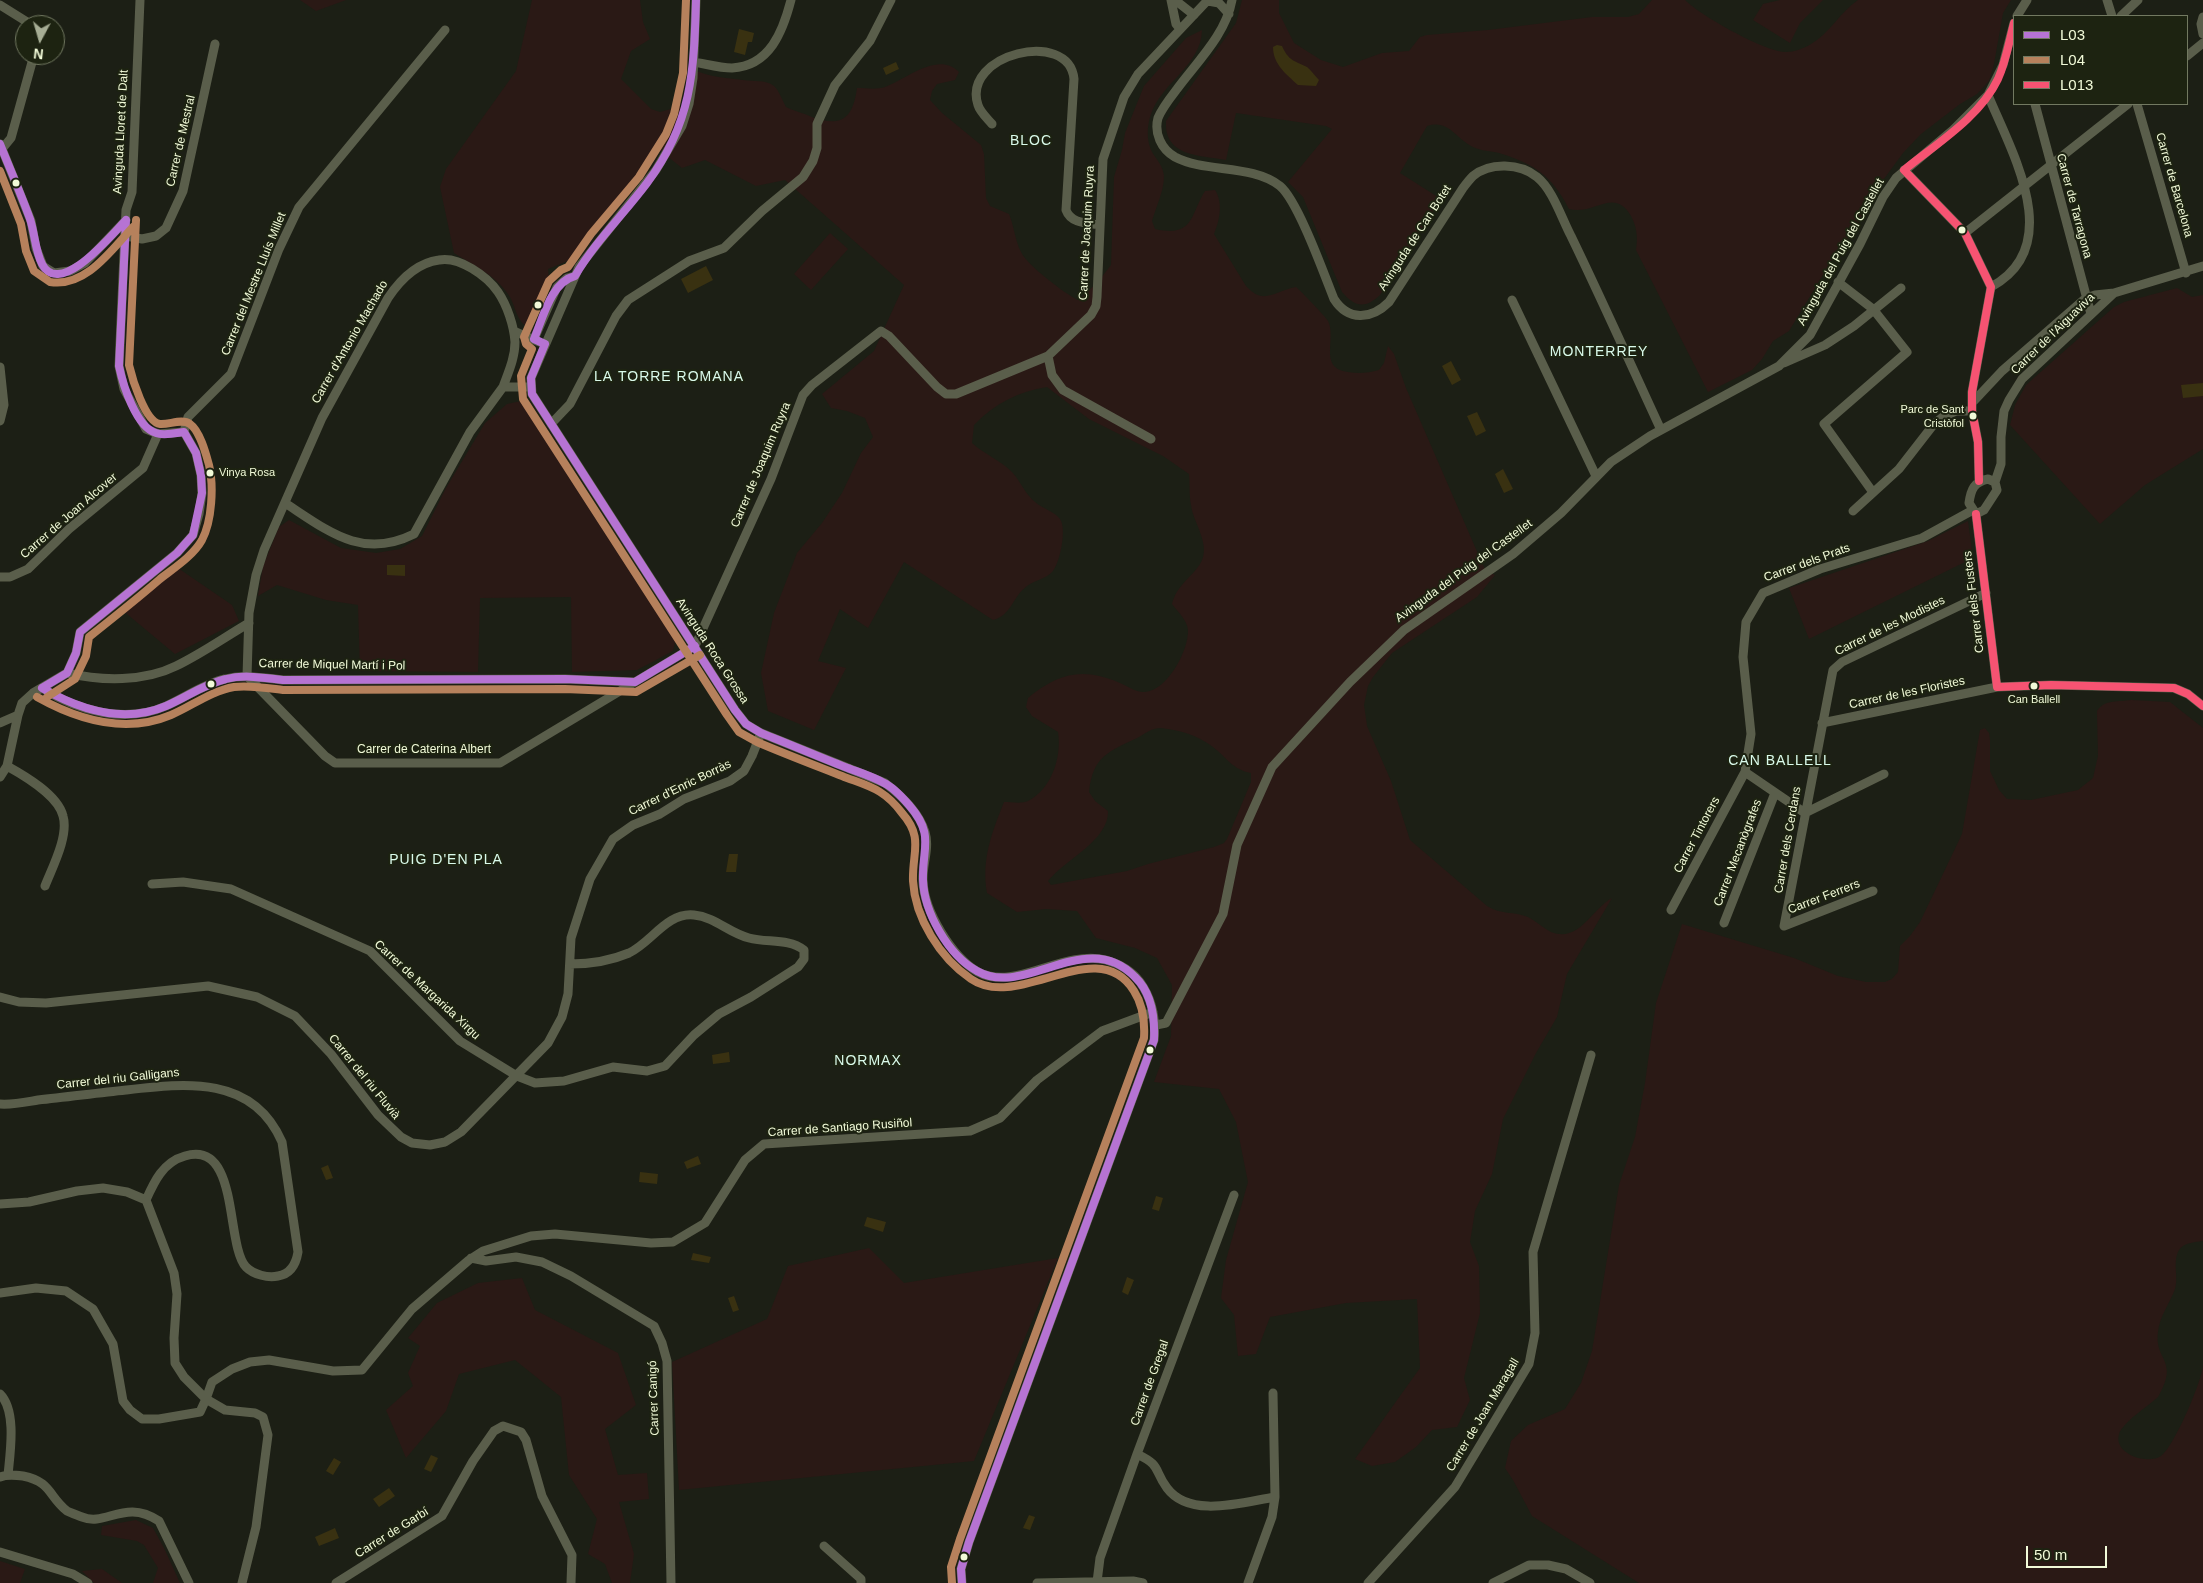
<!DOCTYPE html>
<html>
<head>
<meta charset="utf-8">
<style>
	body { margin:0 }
	#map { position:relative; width:2203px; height:1583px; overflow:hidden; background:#1c1f15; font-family:Helvetica,sans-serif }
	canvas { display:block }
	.legend { position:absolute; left:2013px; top:15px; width:175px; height:90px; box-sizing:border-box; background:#1d2311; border:1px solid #727961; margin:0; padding:6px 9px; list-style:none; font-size:15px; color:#f1fad8 }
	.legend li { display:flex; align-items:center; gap:10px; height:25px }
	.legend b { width:25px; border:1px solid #727961 }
	.north { position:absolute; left:15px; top:15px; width:50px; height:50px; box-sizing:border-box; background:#1d2311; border:1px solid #727961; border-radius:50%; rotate:186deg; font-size:14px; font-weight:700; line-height:20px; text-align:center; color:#f1fad8 }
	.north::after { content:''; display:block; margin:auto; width:18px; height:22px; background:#a6ad94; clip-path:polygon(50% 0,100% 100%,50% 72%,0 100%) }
	.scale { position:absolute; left:2026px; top:1546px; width:81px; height:22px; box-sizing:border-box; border:2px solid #f1fad8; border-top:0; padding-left:6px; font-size:15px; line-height:18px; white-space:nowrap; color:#f1fad8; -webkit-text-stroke:4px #1d2311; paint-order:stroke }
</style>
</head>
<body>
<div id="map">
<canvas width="2203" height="1583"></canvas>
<ul class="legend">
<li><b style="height:6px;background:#b673d3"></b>L03</li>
<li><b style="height:6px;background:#b6815c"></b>L04</li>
<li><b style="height:6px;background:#f65372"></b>L013</li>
</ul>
<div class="north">N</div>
<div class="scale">50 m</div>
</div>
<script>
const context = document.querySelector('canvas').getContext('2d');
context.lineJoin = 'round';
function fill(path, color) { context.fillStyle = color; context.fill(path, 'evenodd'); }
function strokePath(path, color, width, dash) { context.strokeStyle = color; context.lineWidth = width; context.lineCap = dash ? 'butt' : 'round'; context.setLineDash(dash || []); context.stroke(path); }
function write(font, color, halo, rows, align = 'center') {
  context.font = font + ' Helvetica,sans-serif'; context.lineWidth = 4; context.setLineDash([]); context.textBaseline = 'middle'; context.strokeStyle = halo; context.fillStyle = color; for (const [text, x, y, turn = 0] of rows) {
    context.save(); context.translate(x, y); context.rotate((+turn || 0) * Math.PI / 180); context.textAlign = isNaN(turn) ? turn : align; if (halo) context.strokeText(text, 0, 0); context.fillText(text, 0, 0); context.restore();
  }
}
fill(new Path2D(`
	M300,0h46l-30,11z
	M532,0h108l3,22 7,17 -19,12 -10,28 30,30 9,3 22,-6 11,-37c14,8 34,9 50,11 11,2 22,-1 31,6 6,6 8,14 12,21 8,4 17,6 26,10 30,11 41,1 45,-29 9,0 19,2 28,-1 22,-8 53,-36 74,-15l-4,8 -18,4 -5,7 -2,9 12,13 39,32 3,9 2,44 4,8 19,8c5,12 6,26 12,38 5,12 44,42 57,48l20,-18 13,-17 3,-88 8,-27 3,-17 19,-47 42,-48 16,-8c-1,36 -40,52 -51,84 -4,12 -5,26 1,38 5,8 11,14 12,24 0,15 -8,31 -12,45l3,8c39,9 35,-14 50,-38l10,-1c8,12 5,30 -1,44l32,52c18,20 28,5 50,1 5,4 29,29 32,34 9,18 -10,47 20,51 11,2 20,1 31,-2l5,-7 4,-17 6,8 12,34 76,175 4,8 9,4 -18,22 -85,56 -19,24 -5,9 -4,19 3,21 24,55 19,59 77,66c14,9 26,5 41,11 8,4 15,11 23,15 28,11 40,-22 61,-34l-45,76 -10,43 -21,36 -33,66 -11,55 -17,37 -5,31 9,24 1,47 -16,65 6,22 -13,27 -25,3 -16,17 -21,15 -23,4 -17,-7 65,-91 -3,-69 -71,4 -76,14 -14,37 -18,2 -4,-41 -13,-17 5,-38 22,-78 -12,-60 -17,-33 -65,-7 17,-46 1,-51 -15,-27 -22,-10 -39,-10 -19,-27 -31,-2 -29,3 -30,-19c-6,-33 5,-61 17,-91 7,0 18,2 24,-1 24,-12 34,-45 30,-69l-26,-16 -6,-9 2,-9c31,-25 54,-31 92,-15 7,3 17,10 25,9 22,-1 44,-42 43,-62 -1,-10 -10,-18 -16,-26 5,-19 18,-25 28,-40 12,-19 -7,-41 -9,-59 -2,-10 -1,-21 -2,-31l-26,-18 -74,-37 -42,-32c-28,4 -53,17 -73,38l-2,18c12,11 28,17 40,29 9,10 13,22 23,30 8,7 19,9 25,17 7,10 0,43 -7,52 -7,8 -18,9 -26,15 -15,11 -15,29 -34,34l-89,-58 -36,66 -28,-19 -22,52 28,7 -32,62 -46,-19 -7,-38 13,-60 23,-60 25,-30 20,-30 19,-40 12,-16 -8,-19 -18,-7 -16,-3 -9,-14 52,-43 30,-66 -119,-105 -29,6 -51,-26 -23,8 -25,-20 -82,110 -27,11 1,10 -18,44 -7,2c-9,-9 -9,-21 -16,-31 -13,-19 -35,-29 -54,-41l-14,-66 6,-18 70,-98zM1161,728c19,2 36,7 52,19 13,10 20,23 38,26v9l-24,57 -3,4 -10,4 -66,17 -21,7 -76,14 -3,-4c18,-22 61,-41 60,-70l-13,-10 -6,-9c4,-36 19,-40 48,-54 8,-4 14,-10 24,-10z
	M1242,0h37v13l15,30 27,17 22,7 39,-14 27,-2 11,-14 7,-2 61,-5 104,-13h36l11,-3 13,-14h33c16,16 71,46 93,51 11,3 23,-1 33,-7 19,-11 29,-32 47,-44h153l-8,13 -9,51 -5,17 -12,13 -17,10 -39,30 -18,19 -22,30 -25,45 -21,27 -46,76 -16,10 -11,18 -10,11 -44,22 -72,-142c2,-12 1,-23 -5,-34 -17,-30 -37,0 -62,-7 -17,-33 -34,-45 -70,-56 -8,-2 -18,-2 -26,-6 -18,-9 -24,-28 -46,-21l-27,47 41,26 -61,96c-15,14 -25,12 -38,-3l-39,-95 -15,-15 44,-53 -6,-3 -90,-13 -10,47c-26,-5 -62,-3 -60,-39l70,-98z
	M1780,0h43l-23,23 -10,20 -37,-23 10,-16z
	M830,233l18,16 -37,41 -17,-16z
	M2177,288l15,9 11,-2v154l-58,36 -45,39 -90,-99 5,-20 11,-20 88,-78 10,-5z
	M521,401l8,7 147,230 -3,13 -36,19 -65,2 -1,-75 -91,1 -2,74 -118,-1 -2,-66 -32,-5 -49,-15 -19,11 5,-30 16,-39 10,-7 52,28 35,5 24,-4 22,-13 24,-48 39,-65 22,-19z
	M1968,521l5,37 -164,81 -20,-51 139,-47z
	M175,566l57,39 7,16 -64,33 -54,-45z
	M2131,700l39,2 33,26v513c-8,1 -20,2 -24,9 -7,12 0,27 -4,39 -5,14 -16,28 -17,43 -4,29 22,28 0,65 -10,9 -35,25 -39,37 -6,20 28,31 42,22 13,-9 40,-73 42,-90v217h-564l-107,-67 -19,-36 -8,-12 6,-27 17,-16 37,-16 16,-26 11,-32 27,-166 16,-48 10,-54 11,-80 26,-79 112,34 44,18 28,6h19l7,-3 6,-7 2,-26 10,-10 10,-14 42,-88 18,-104 5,-2 4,5 1,7v31l9,19 8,9 24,1 47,-10 15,-12 5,-22 -1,-45c7,-12 23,-9 34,-11z
	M869,1248l35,35 154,-25 -84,203 -295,29 -7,-128 95,-43 21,-53z
	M522,1278l13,32 83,43 18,52 -31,24 13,46 29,-2 2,26 -30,3 15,52 -4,29h-18l-7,-19 -17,-10 9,-35 -28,-44 -8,-78 -46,-37 -56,14 -13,37 -40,47 -20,-48 27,-24 -5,-13 12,-27 -12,-8 29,-35 41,-20z
	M136,1520l17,8 11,20 16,35h-27l5,-15 -14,-23 -7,-4 -36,-6 1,-9z
	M0,1561l25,8 -5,14h-20z
	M102,1569l20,14h-28l-12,-12z`), '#2a1915');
fill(new Path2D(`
	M739,29l15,4 -2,9h-4l-3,13 -11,-3z
	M1277,45l5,1c7,15 11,14 25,21 4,3 8,9 12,13l-3,6 -18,-1c-12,-11 -25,-21 -25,-38z
	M896,62l3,7 -13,6 -3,-7z
	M706,266l7,14 -25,13 -7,-14z
	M1451,361l10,19 -9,5 -10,-19z
	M2203,383v13l-20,2 -2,-13z
	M1477,412l9,19 -10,5 -9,-20z
	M1503,469l10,20 -9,4 -9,-19z
	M387,565h18v11l-18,-1z
	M729,854h9l-2,18h-10z
	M729,1052l1,10 -17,2 -1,-9z
	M698,1156l3,8 -14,5 -3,-7z
	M328,1165l5,13 -7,2 -5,-12z
	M640,1172l18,2 -1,10 -18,-2z
	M1156,1196l7,2 -4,13 -7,-2z
	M867,1217l19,5 -3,10 -19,-6z
	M693,1253l18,4 -2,6 -18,-3z
	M1127,1277l7,3 -6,15 -6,-3z
	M734,1296l5,14 -6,2 -5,-14z
	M431,1455l7,3 -7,14 -7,-3z
	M334,1458l7,4 -8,13 -7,-4z
	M389,1488l6,8 -16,11 -6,-8z
	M1029,1515l6,2 -5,13 -7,-2z
	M335,1528l4,10 -20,8 -4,-9z`), '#393111');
strokePath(new Path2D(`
	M140,0l-8,192 -6,18 -7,156 5,23 22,40 12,5 26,-2
	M696,0l-3,78 -4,26 -7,22 -26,44 -77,97 -48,111 1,16 203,316 11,14 15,9 124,50c17,13 34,29 40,49 5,16 -3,33 -2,49 1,30 29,76 55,91 37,20 85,-23 128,-12 14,4 26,11 34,22 12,17 16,38 14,58l-185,502 -8,27 1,14
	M1171,0l5,24 4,5
	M1175,0l19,15
	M1232,0c-6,34 -35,62 -55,89 -7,9 -15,19 -19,29 -4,15 3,31 17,39 30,16 77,7 105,29 18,15 44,88 54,113 14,22 37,21 55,3l74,-114c3,-4 6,-8 10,-12 17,-14 47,-13 64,1 16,13 24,40 34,59 31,64 60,129 90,194
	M2107,0l5,16
	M1208,1l11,2 10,11
	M0,5l32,20
	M2017,16l10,-16
	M2121,16l17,-16
	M2203,17l-2,7 2,10
	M2187,56l16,-13
	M694,62c12,2 26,6 38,6 38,-2 51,-37 59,-68
	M1988,95c23,56 79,151 3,192
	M2035,104l56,210
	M2137,104l49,169
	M992,124c-5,-6 -12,-12 -14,-19 -17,-51 91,-77 96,-26l-8,131c5,14 22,13 34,15
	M0,144l31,77 5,27 7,18 11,7 16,-2 15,-8 41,-43
	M2,149l9,-11 23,-83
	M1904,170l61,63 26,54 -19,105v19l6,31 1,39
	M1965,233l163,-129
	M126,236l16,3 14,-3 10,-8 17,-37 32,-147
	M1838,282l35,27 34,43 -83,72 48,67
	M1512,300l84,176
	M514,331l25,11
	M534,339l23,-52 10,-9 8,-2
	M1048,356l4,19 11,15 88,49
	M1784,363l41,-18 29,-19 47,-38
	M0,367l4,38 -4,16
	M503,387c5,-14 12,-29 12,-45 -1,-16 -8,-37 -17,-50 -11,-16 -39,-36 -59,-32 -23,3 -39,20 -51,38l-66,120 -58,132 -8,25 -7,38 -2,63 78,80 10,7h165l195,-117
	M1972,403l30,-32 84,-73 9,-3 19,-2
	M551,424l19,-20 46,-88 12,-16 61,-39 35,-13 38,-37 41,-34 10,-16 4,-13v-24l18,-39 35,-44 21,-41
	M184,432l4,-15 43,-43 48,-125 20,-42 146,-177
	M1988,479l7,3 2,8 -13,20 -8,4 -7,-11c2,-14 5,-21 19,-24z
	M1995,482l6,-18v-27l3,-26 5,-11 13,-21 92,-86 89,-27
	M285,503c43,28 77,57 129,31l56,-102 33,-45h27
	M1853,511l46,-42 35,-45 10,-8 12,-5h16
	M1976,514l21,173
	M0,577h10l18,-8 41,-40 74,-61 15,-34
	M695,646l76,-167 32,-84 9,-10 69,-54 8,5 48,51 9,7h10l92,-38 43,-41 5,-9 1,-9 6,-138 21,-62 14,-23 70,-74
	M67,673c34,8 77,9 109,-7 25,-12 49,-29 73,-43
	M42,688c36,23 83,36 124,18 20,-9 38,-22 59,-27 19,-5 39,-1 58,1l282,-1 69,3
	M0,723l18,-8
	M1822,723l175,-36 54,-2 123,3 14,6 15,12
	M7,766c18,10 51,29 56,50 6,20 -11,52 -18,70
	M1745,772l60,41 79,-39
	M0,777l7,-11 11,-51 4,-12 11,-10 34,-20 9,-20 4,-21 97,-79 16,-18 6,-21 3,-21 -1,-18 -5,-22 -12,-21
	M152,884l31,-2 48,7 139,62 90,90 57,35 18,7 29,-2 49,-14 34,4 18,-5 29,-31 25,-21 32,-17 47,-30 6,-8v-9c-16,-12 -36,-7 -55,-12 -20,-5 -34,-21 -55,-23 -27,-3 -43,28 -65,38 -19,8 -39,11 -59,11
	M1671,910l74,-138 6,-38 -8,-77 3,-35 17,-29 57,-24 102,-31 51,-28
	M1724,923l51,-130
	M1784,926l49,-256 9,-8 144,-69
	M1784,926l89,-35
	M0,997l19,5 27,1 162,-17 49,11 38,19 36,38 47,61 23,22 11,6 18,2 15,-3 16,-10 87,-89 14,-26 6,-23 3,-56 19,-59 23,-40 20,-14 27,-11 24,-15 46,-18 14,-10 8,-15 9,-23
	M1156,1025l10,-2 57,-109 14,-69 35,-78 78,-85 54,-52 109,-76 48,-41 50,-51 39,-26 129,-70 31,-31 50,-91 23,-47 13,-19 57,-48 35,-35 15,-30 11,-42
	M0,1104c13,1 26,-2 38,-4 29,-3 59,-7 88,-10 60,-7 127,-15 156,52l16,110c-2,12 -7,22 -20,24 -10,2 -24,-1 -32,-9 -21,-23 -6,-127 -61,-111 -22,6 -31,26 -39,44
	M0,1204l29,-2 48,-11 26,-3 24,4 19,8 28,73 3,21 -3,44 1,25 9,14 22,22 -6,13 -41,7h-17l-12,-9 -7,-9 -10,-57 -20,-35 -27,-18 -30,-3 -36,5
	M471,1258l15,3 30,-4 26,5 29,14 83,50 8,17 5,18 4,222
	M0,1394c17,17 10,59 8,81
	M1137,1454c25,12 16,15 30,34 23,31 76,14 108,9
	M0,1477c7,-3 15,-2 23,-1 29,6 25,20 44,35 4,2 10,4 15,6 24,10 43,-19 77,4l30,62
	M824,1546l37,33v4
	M0,1552l73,22 15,9
	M1097,1582l3,-24 37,-104 97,-259
	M242,1583l14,-56 12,-92 -5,-18 -8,-4 -30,-3 -19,-11 6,-17 20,-13 18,-7 19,-2 64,11 29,-1 50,-61 57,-49 14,-9 48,-15 24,-2 96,9 22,-1 32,-19 40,-63 19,-16 206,-13 30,-13 37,-38 65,-49 51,-19
	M336,1583l106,-67 31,-55 21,-30 9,-5 18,6 5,8 16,56 30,59 -1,28
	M1037,1583l96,-2 10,2
	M1248,1583l24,-66 3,-20 -2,-104
	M1368,1583l87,-96 74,-123 6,-31 -2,-81 58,-197
	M1493,1583l36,-18h19l18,4 24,14`), '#5a5e4b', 9);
strokePath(new Path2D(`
	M696,0c-2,72 -4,123 -49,183 -24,32 -52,59 -72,93 -24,6 -32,42 -41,63l11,5 -14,34 1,16 203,316 11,14 15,9c28,11 56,23 84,34 13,5 27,9 39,16 9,4 18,14 25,22 26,30 13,42 14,75 1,32 25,75 54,91 48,28 110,-45 158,6 17,16 20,41 19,63l-185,502 -8,27 1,14
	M0,144c10,25 21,50 30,75 5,15 5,31 12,45 18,35 71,-31 84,-44
	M42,688c38,22 82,36 124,18 21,-9 38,-22 60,-27 19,-5 38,-1 57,1l282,-1 70,3 60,-36
	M42,688l25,-15 9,-20 4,-21 97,-79 16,-18 9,-42 -1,-18 -5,-22 -12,-21c-8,1 -20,4 -28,1 -20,-6 -33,-48 -37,-67l7,-146`), '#b673d3', 8);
strokePath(new Path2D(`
	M686,0l-3,73 -9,41 -8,20 -27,43 -48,57 -23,33 -7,3 -12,11 -25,56 2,7 6,5 -11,27 2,23 204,316 12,17 18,10c28,12 57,23 85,34 12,5 27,9 38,16 8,5 16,13 22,21 22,25 10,39 11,68 2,37 27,77 58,98 48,33 126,-47 163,12 9,14 11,30 10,47l-184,501 -9,28 1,16
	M0,171l21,53 5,27 8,20 16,11c36,6 62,-33 83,-55
	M37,697c41,23 89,37 134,18 21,-9 40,-24 63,-28 16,-2 33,1 49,3l282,-1 71,3 64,-37
	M47,697l28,-18 11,-23 3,-19c24,-19 48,-38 71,-58 14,-11 33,-23 42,-39 10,-19 12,-54 7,-75 -3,-11 -9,-34 -19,-41 -8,-6 -21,1 -30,0 -15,-2 -28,-46 -31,-59l7,-145`), '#b6815c', 8);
strokePath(new Path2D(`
	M1979,481l-1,-39 -6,-31v-19l19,-105 -26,-54 -61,-63c32,-26 76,-53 94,-91 8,-18 11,-37 16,-56
	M1976,514l21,173 54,-2 123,3 14,6 15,12`), '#f65372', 8);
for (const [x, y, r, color] of [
	[16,183,4.5,"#f1fad8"],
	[1962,230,4.5,"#f1fad8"],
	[538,305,4.5,"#f1fad8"],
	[1973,416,4.5,"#f1fad8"],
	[210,473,4.5,"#f1fad8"],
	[211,684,4.5,"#f1fad8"],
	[2034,686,4.5,"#f1fad8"],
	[1150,1050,4.5,"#f1fad8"],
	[964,1557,4.5,"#f1fad8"]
]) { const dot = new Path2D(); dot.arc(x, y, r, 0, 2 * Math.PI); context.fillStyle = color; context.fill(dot); strokePath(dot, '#1d2311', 2); }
write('11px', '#f1fad8', '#1d2311', [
	["Parc de Sant",1964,410],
	["Cristòfol",1964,424],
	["Vinya Rosa",219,473,"left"],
	["Can Ballell",2034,700,"center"]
], 'right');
write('12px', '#f1fad8', '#1d2311', [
	["Avinguda Lloret de Dalt",121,132,-87],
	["Carrer de Mestral",181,141,-77],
	["Carrer de Barcelona",2174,185,74],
	["Carrer de Tarragona",2074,206,75],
	["Carrer de Joaquim Ruyra",1087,233,-87],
	["Avinguda de Can Botet",1415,238,-57],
	["Avinguda del Puig del Castellet",1841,252,-61],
	["Carrer del Mestre Lluís Millet",254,284,-68],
	["Carrer de l'Aiguaviva",2053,334,-44],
	["Carrer d'Antonio Machado",350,342,-60],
	["Carrer de Joaquim Ruyra",761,465,-67],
	["Carrer de Joan Alcover",69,516,-41],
	["Carrer dels Prats",1807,563,-20],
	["Avinguda del Puig del Castellet",1464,571,-36],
	["Carrer dels Fusters",1974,602,-97],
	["Carrer de les Modistes",1890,626,-26],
	["Avinguda Roca Grossa",712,651,57],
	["Carrer de Miquel Martí i Pol",332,665,1],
	["Carrer de les Floristes",1907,693,-12],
	["Carrer de Caterina Albert",424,750],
	["Carrer d'Enric Borràs",680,788,-26],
	["Carrer Tintorers",1697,835,-62],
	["Carrer dels Cerdans",1788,840,-80],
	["Carrer Mecanògrafes",1738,853,-69],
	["Carrer Ferrers",1824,897,-21],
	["Carrer de Margarida Xirgu",427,990,43],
	["Carrer del riu Fluvià",364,1077,51],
	["Carrer del riu Galligans",118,1079,-6],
	["Carrer de Santiago Rusiñol",840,1128,-4],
	["Carrer de Gregal",1150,1383,-70],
	["Carrer Canigó",654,1398,-92],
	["Carrer de Joan Maragall",1483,1415,-59],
	["Carrer de Garbí",392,1533,-32]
]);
context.letterSpacing = '1px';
write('14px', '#dafaeb', '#1d2311', [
	["BLOC",1031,141],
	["MONTERREY",1599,352],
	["LA TORRE ROMANA",669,377],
	["CAN BALLELL",1780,761],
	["PUIG D'EN PLA",446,860],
	["NORMAX",868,1061]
]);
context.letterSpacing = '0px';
</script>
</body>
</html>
